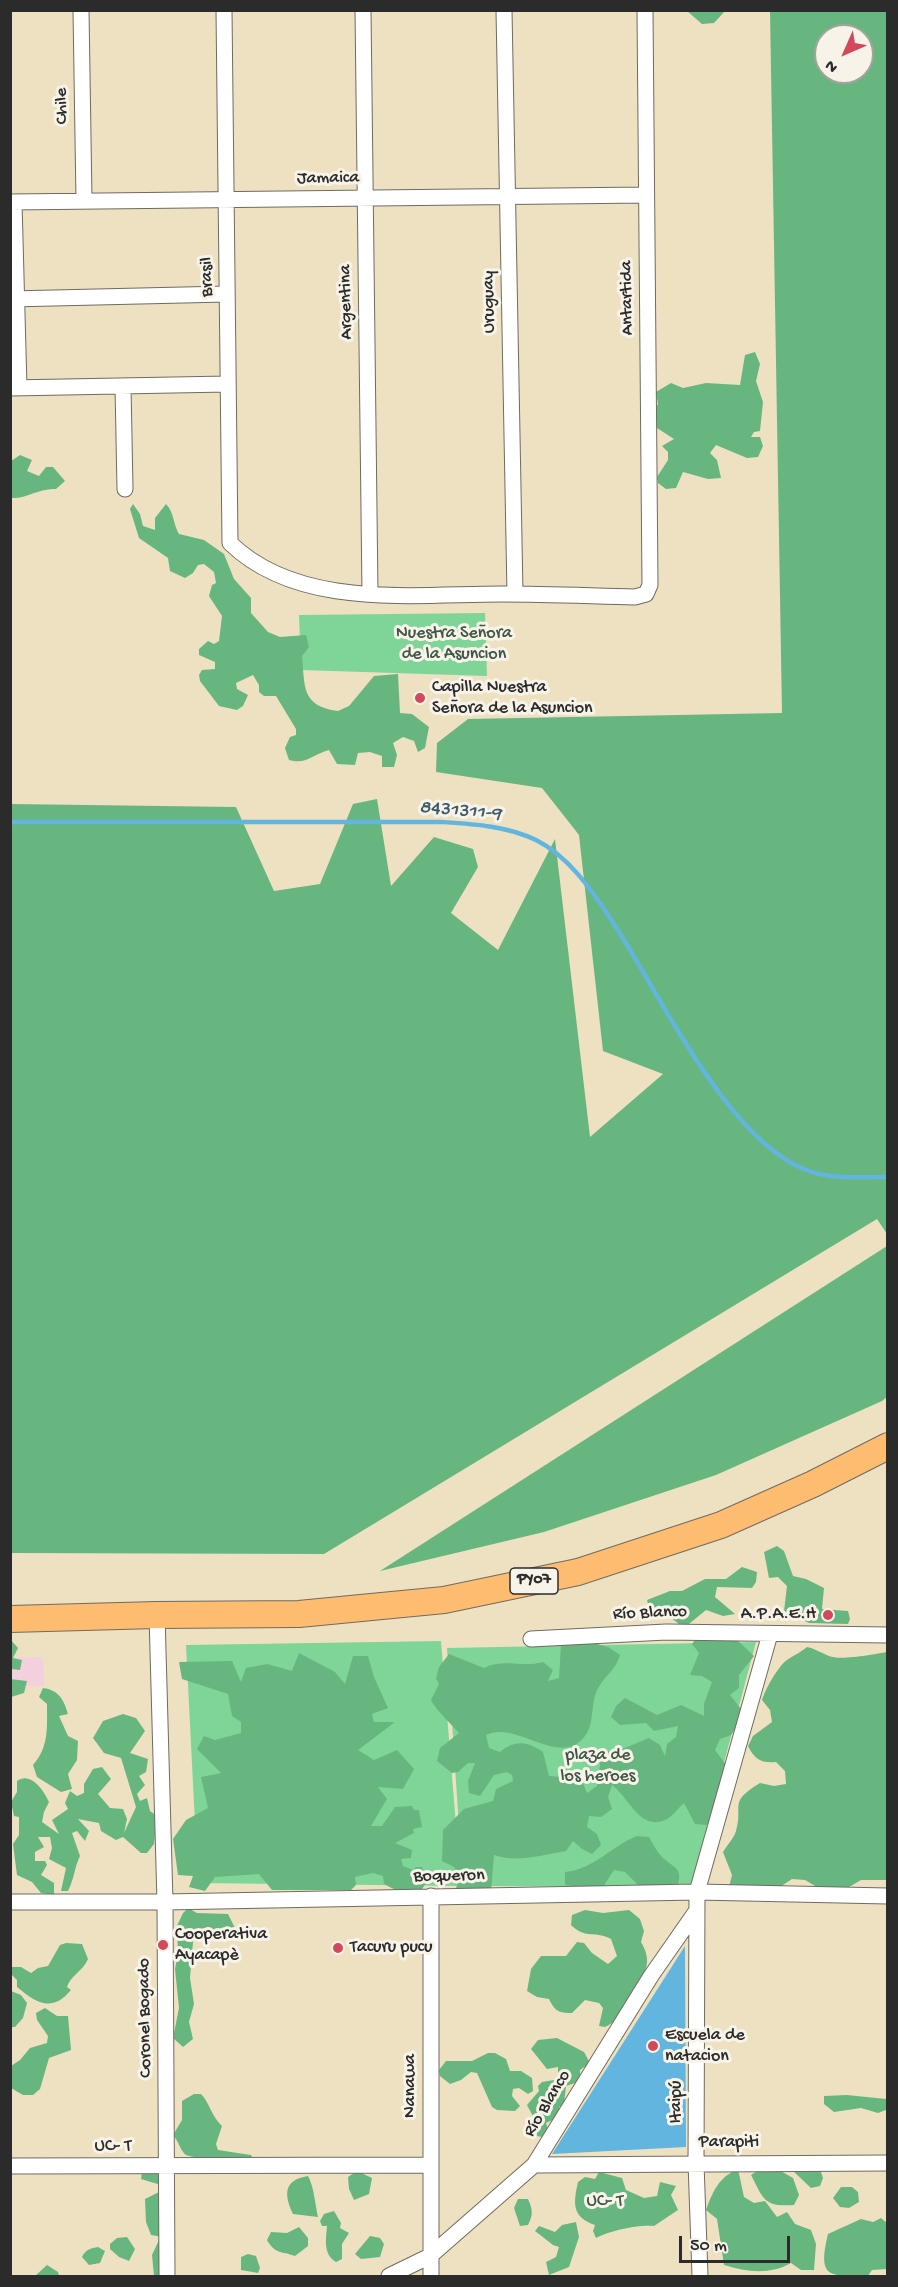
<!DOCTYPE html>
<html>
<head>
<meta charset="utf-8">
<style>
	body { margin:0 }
	#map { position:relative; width:898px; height:2287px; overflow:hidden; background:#ede1c2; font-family:"Gochi Hand",sans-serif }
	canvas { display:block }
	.frame { position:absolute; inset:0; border:12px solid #2b2b2b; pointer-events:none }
	.north { position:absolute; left:814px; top:24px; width:60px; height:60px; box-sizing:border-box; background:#f7f3e8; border:2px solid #a5a39c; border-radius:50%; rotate:225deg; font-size:16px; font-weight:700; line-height:24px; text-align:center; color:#2b2b2b }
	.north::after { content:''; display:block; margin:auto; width:21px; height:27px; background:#d1495b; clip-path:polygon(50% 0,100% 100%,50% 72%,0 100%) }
	.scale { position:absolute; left:679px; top:2236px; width:111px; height:27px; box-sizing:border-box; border:3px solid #2b2b2b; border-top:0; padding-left:8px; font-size:18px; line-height:21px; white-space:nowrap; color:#2b2b2b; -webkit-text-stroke:4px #f7f3e8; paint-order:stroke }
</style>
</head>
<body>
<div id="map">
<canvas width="898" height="2287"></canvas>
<div class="frame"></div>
<div class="north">N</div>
<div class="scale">50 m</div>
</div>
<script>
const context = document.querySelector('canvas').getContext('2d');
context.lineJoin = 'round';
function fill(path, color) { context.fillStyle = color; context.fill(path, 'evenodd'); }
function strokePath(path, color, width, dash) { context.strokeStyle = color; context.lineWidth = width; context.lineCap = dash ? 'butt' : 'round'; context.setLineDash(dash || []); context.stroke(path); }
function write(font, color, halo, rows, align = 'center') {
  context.font = font + ' "Gochi Hand",sans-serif'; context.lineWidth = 6; context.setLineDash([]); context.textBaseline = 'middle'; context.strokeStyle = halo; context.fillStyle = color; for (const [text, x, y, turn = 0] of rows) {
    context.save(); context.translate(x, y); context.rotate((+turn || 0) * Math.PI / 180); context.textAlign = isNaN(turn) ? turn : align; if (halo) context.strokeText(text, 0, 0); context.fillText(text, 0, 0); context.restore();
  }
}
fill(new Path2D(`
	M43,1657l1,29h-33l-1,-28z`), '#f4cfdd');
fill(new Path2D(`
	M485,613l2,63 -186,-6 -2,-55z
	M441,1641l20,245 -263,-3 -12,-238z
	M756,1642l-65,245 -228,-1 -16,-238z`), '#7fd598');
fill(new Path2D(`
	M687,11h38l-11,12 -12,1z
	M770,11h117v1223l-10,-15 -553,335 -313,-1v-749l225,3 38,84 46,-7 33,-80 24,-5 14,87 43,-49 39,12 5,18 -27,46 47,37 57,-111 35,298 73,-63 -60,-23 -24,-216 -37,-47 -106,-16 1,-29 31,-24 314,-6zM826,36h36v36h-36z
	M755,352l5,12 -4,17 7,21 -3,29 -6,1 -3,5h9l3,9 -5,11 -11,1 -31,-13 -6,8 7,7 4,18 -13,1 -25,-7 -7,16 -10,1 -8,-6 -1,-6 11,-17v-8l-6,-6 12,-7 -17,-11 -5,-12 6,-12 -2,-12 15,-9 12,5 23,-5 34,2 5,-30z
	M20,455l12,5 -5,11 12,5 7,-9h7l12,14 -9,8c-18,-1 -29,10 -45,9v-37z
	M133,504l7,10 3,12 12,4v-12l11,-14c8,8 7,20 13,30l25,6 20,14 10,25 17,19v15l17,19 12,5 26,-2 3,12 -7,9c3,31 -1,50 36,55l11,-5 25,-30 24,-2 2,39 12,1 17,13 -4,21 -7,4 -4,-11 -11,-4 -10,6 4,12 -3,12h-12v-11l-12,-4 -12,1 -3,12 -18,-1 -8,-14c-16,4 -22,15 -40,10l-4,-12 5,-11 6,-2v-6l-20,-33h-12l-5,-4v-7l-6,-10 -17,8 1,6 11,6 -5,11 -6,4 -18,-4 -19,-25 -1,-6 3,-5 13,-1v-7l-16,-7v-6l9,-8 6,3 5,-3 3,-25 -13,-20 3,-11 4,-2 -2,-11 -10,-8 -6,1 -5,8 -8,5 -15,-7 -2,-13 -29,-20 -9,-29z
	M887,1246l1,150 -6,5 -166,74 -172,57 -164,39z
	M777,1546l7,5 9,25 13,3 18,9 -2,21 26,2 2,8 -2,5 -39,-1 -25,-12 3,-25 -9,-9 -9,1 -5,-26z
	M742,1567l15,5 -1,10 -4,6 -35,-1 -2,10 20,17 -12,2 -17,-6 -22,18 -14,-11 -19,-2 -4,-15 23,-9h12l23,-12h21z
	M700,1633l36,6 18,17 -15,19v13l-9,7 16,20 -15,20 -11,4 -5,11 15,20 -14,48 -10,7 -11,-1 -11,-21c-5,4 -11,13 -17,16 -27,14 -38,-22 -55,-34l-4,12 4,12 -11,8 -12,-1 -2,11 10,7 4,11 -9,9 -10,-5 -9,-8 -7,10c-23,4 -50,12 -72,4l-3,37 -34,2 -1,-6 4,-11 -6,-10 -12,-6 1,-31 21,-21 29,-8 3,-12 17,-8 -1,-6 -5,-3 -13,3 -14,21 -11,-3 -1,-12 7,-18h-7l-10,9 -6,1 -15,-12 3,-13 19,-15c-6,-7 -23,-23 -28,-33l8,-16 -3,-5 3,-12 10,-13 35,14c19,-10 38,0 59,-6l10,8 -5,11 11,-3 2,-35 11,-6 36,10 12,8c-4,16 -18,22 -24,38 -5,12 -2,28 -9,40 -24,39 -70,-14 -101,2l3,13 11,4c15,-12 27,-11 43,0l6,24 13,1 10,-5 10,9 5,12 10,-7 5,-36 13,2 34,-14 11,7 5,11 2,-12 9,-7 2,-11 -24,5 -8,-8 -26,2 -9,-8 5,-11 9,-8 32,17 24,-10 23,11v-12l8,-22 -10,-6 -12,-1 9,-22 -7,-9z
	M11,1640l7,8 -5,10 9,2 -2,10 -9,-1z
	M807,1647c9,2 14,6 22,9 11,5 46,-2 58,-4v228h-26l-22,13h-12l-22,-13 -13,-1 -21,14 -42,-6 3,-12 -9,-23c4,-7 11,-14 13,-21 8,-26 -9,-28 24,-48l14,3 12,-2 -1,-13 -9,-9c-15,1 -21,-2 -28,-16l5,-10 19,-14 -2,-12 -8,-10c3,-10 16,-34 25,-40 7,-5 13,-7 20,-13z
	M299,1653l36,19 10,12 8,-28h15l6,21 14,31 -16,6 2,8h21l-37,28 16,10 23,-10 17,19 -11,20 -25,-2 9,12 -16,27h11l13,-19 17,-1 2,4h5l3,17 -9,2 1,4 -19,10 17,7 -1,8 -10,1 2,7 10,4 3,-3h6l5,15 -5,7 -1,8 -16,-2 -21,-11 -1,-8 -10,-3 -18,4 1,8 -5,5h-79l-13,-16 -44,3 -10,14 -16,-4 4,-11 -15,-1 -5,-36 13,-19 22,-12 -7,-31 20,-4 -24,-24 7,-13 11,4 26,-7v-11l-9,-6 -4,-22 -46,-15 -3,-17 53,-1 9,21 5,-14 21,-4 25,7z
	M10,1679l17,2 -3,12 -13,4z
	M43,1688c16,2 21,12 25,26l-9,2 9,20 10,5 -1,19 -9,14 4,15 -11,3 -24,-15 -4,-12c16,-18 14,-37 14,-61l-8,-7z
	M123,1714l13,4 9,13 -15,22 18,6 -2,13 -7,4 6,9 -8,9 3,7 7,-3 3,13 7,5 -3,28 -7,9h-6l-18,-16 -7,3 -15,-9 -2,-8 -21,-4 11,12 -4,10 -8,-10 -5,2 8,23c-6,12 -5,21 -12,35h-7l5,-23 -17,-9 3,-11 -2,-11h-12l6,10 -9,5v9h10l2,4 -6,10 13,8v12l-13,-2 -9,-11 -15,-7 -4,-31 6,-9v-18l-5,-1 -3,-14 6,-10v-11c14,-10 27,10 32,21l-5,10 -2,10 17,12 -7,-14 16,-11 -3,-6 5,-12 7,5 7,-3v-9l9,-15 9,-2 9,12 -13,15 12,14 13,1 4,10 -3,14 12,-26 -15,-49 -17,-5 -11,-15 10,-17z
	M637,1836l12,1c4,7 8,15 14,21 14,12 20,10 14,31l-36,-1 -16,-16 -11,-2 -13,20 -36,-5v-13c30,-3 46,-26 72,-36z
	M188,1908l9,5 31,1 7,14 -3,6 -6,2 -26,-7 -6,1 -4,48 4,26 -5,18 4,17 -10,8 -10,-9 6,-30 -4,-39 3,-16 -1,-27 6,-13z
	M585,1910l18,3 26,-3 11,9 4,12 -3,11c13,22 3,33 -10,51 -9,13 -11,28 -26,34l-6,-1 4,-18 -4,-5 -14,-3 -13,13c-14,0 -17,-2 -23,-14l-12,-2 -10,-6 4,-22 10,-13h25l11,-14 7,1 8,10 16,11 9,-8 -6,-17c-16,-9 -25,1 -40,-14l1,-10z
	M66,1943l16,1 6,15c-5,12 -18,17 -21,28l4,3c-19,23 -35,13 -54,-3v-7l-6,-6v-7h10l10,6 7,-5 10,-2 12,-21z
	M11,1991l10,4 6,8 -4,15 -8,9h-4z
	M45,2008l12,8h11l3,34 -22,8 -9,31 -7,6h-10l-12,-7v-22l9,-6 10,-12 17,-5 1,-7 -11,-16 -1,-7z
	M557,2038l27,14 6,11 -10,7v6l4,4 -18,6 -2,18 -5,3 1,6 -3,5 -11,5 2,6 -6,8 -5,-1 -1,-14 -9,-17 12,-14 -1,-5 4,-4 12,-2 4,-5v-8l-11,2 -16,-20 7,-9z
	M488,2053h7l11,6 4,12h11l11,7 1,13 -5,3 -9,-6 -6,1 -1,7 8,10 -5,5 -18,-1 -5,-3 -15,-34 -6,-1 -10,8 -11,4 -10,-8 -1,-6 7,-9h26z
	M194,2094h7c9,9 10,22 21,32l-6,18 2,6 33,5 3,6c-14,-2 -58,-1 -68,-6 -5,-3 -8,-15 -13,-20l9,-15v-19z
	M847,2095l39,4v11l-8,3 -17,-5 -27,4 -10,-8v-8z
	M738,2169l6,28 10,6 11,-2 12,16 10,-5 8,12 16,6 5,14 -2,26h-13l-10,-7c-21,12 -44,9 -67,2l-7,-46 -11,-9c7,-19 13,-33 32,-41z
	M820,2169l3,9 -3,8 -9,2 -19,-18z
	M759,2170h20l14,8 6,17 -5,10c-30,2 -30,-5 -43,-30z
	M357,2171l15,7 -3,16 -15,6 -5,-11 -1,-12z
	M142,2172l20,2 -1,11 -20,-6z
	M599,2172l23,6 4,12 18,8 13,-2 3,-14 16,4 -5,9 7,15 -24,16c-14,-2 -46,5 -58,12l-3,-7 2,-6c-23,-8 -22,-21 -17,-43l7,-5 10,2z
	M308,2176c6,11 7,27 10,41l-25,-3c-9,-19 -10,-34 15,-38z
	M841,2187h11l6,5 1,10 -10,6 -9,-1 -7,-9z
	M159,2192l3,5 -3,6 3,3 1,31 -12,-2 -5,-13 -1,-23z
	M518,2199h10c5,11 5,16 0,26l-8,1 -6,-18z
	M334,2211l7,12 -1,5 9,5 -7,11v15l-6,3c-13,-8 -10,-22 -9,-36h-5l-2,-5 4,-7z
	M881,2218l6,5v46l-15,1 -4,6c-39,0 -51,3 -40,-42l33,-15 12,3z
	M576,2222l3,15 -10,30 -20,8 -3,-13 10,-5 3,-10 -6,-2 -18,-14 4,-5 16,6 7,-7z
	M299,2227l9,11v8l-13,10c-14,-5 -20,-2 -28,-16l4,-8 16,1z
	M370,2236l10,2 4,6 -4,13 -19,2 -6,-5z
	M127,2237l8,12 -6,12 -10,-4 -9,-8v-5l7,-6z
	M159,2240l12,36h-17l-2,-21z
	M98,2247l7,4 -5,12 -11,2 -7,-8c3,-7 9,-9 16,-10z
	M248,2254l8,2 4,12 -2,5 -17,-3v-13z
	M47,2265l11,7 1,4h-24z`), '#67b680');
fill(new Path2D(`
	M685,1946l1,201 -134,7z`), '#62b5de');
strokePath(new Path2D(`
	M10,822h432c31,2 66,4 94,18 32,16 55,49 74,78 48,71 115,221 196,252 26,10 55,7 82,7`), '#62b5de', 4.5);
const minor = new Path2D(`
	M81,10l3,191
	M224,10l6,533c69,67 184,51 272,51 44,0 89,2 133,3l11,-3 4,-9 -5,-575
	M363,10l7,584
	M504,10l11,584
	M10,202l636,-7
	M14,202l5,186
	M10,299l217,-5
	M123,386l2,103
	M10,388l218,-4
	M157,1615l8,287 2,374
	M531,1639l135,-7 222,3
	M10,1902h155l532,-10 191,4
	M534,2165l354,-2
	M10,2166l421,-1
	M389,2276l41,-20 104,-91 117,-189 46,-66
	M431,2276v-380
	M700,2276l-4,-113 1,-271 73,-258`);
const trunk = new Path2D(`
	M10,1619l147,-4 142,-1 145,-14 134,-28 143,-47 92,-41 75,-38`);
strokePath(minor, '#6f6b60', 17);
strokePath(trunk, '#6f6b60', 28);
strokePath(minor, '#fff', 15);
strokePath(trunk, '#fdbc70', 26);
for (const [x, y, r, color] of [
	[420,698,6,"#d1495b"],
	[828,1615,6,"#d1495b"],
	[163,1945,6,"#d1495b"],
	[338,1948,6,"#d1495b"],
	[653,2046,6,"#d1495b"]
]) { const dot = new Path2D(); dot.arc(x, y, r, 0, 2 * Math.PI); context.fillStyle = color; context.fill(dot); strokePath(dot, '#f7f3e8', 2); }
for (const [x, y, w] of [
	[534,1581,48]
]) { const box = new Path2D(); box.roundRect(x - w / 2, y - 13, w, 26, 4.5); context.fillStyle = '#f7f3e8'; context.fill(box); strokePath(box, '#2b2b2b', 1.5); }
write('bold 16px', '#2b2b2b', null, [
	["PY07",534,1581]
]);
write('18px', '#2b2b2b', '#f7f3e8', [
	["Chile",63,106,-91],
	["Jamaica",328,179,-1],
	["Brasil",208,277,-91],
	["Antartida",628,298,-91],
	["Argentina",347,302,-91],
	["Uruguay",490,302,-91],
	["Río Blanco",650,1614,-2],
	["Boqueron",449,1877,-1],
	["Coronel Bogado",146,2018,-91],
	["Nanawa",411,2086,-90],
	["Itaipú",677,2102,-90],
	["Río Blanco",548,2104,-59],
	["Parapiti",729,2143],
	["UC- T",113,2147]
]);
write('18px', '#405646', '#f7f3e8', [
	["Nuestra Señora",454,634],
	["de la Asuncion",454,655],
	["plaza de",598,1756],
	["los heroes",598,1777],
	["UC- T",605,2202]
]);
write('18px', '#2b2b2b', '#f7f3e8', [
	["Capilla Nuestra",432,688],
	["Señora de la Asuncion",432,709],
	["A.P.A.E.H",816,1615,"right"],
	["Cooperativa",175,1935],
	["Ayacapè",175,1956],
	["Tacuru pucu",350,1948],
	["Escuela de",665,2036],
	["natacion",665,2057]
], 'left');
write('italic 20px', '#3e5b6a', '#f7f3e8', [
	["8431311-9",460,812,5]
]);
</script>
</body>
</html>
